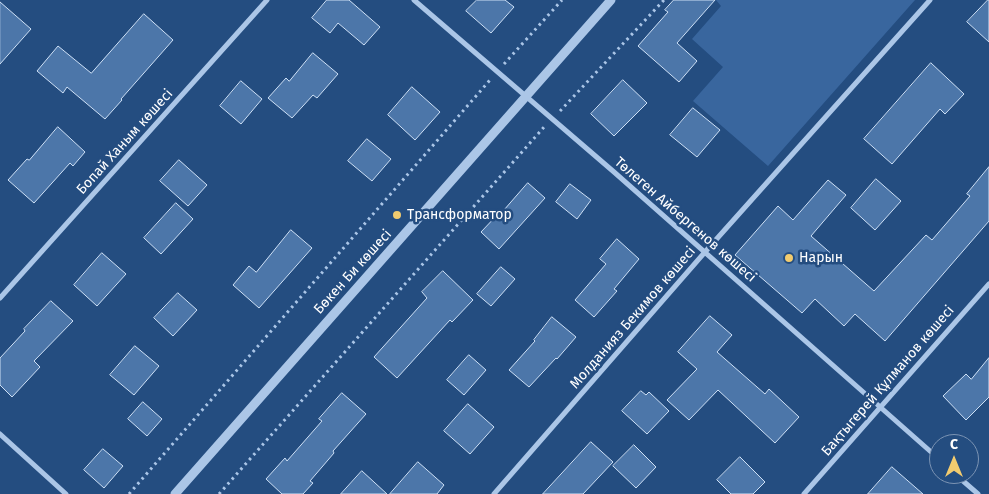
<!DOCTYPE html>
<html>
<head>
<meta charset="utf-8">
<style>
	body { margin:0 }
	#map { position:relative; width:989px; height:494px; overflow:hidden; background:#244d80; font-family:"Fira Sans",sans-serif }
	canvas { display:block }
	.north { position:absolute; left:929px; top:434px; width:50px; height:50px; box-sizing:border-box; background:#244d80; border:1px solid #7c94b3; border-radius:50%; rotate:0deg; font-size:14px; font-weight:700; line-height:20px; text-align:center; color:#fff }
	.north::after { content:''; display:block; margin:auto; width:18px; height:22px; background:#f1cb6f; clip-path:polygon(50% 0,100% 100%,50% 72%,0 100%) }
</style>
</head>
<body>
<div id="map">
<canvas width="989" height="494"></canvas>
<div class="north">С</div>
</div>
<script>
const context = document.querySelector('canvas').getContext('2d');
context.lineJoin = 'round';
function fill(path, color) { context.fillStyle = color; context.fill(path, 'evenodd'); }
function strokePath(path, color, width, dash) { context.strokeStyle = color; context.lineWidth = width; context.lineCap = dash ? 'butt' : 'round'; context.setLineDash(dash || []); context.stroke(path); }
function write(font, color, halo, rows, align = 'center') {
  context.font = font + ' "Fira Sans",sans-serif'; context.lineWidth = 5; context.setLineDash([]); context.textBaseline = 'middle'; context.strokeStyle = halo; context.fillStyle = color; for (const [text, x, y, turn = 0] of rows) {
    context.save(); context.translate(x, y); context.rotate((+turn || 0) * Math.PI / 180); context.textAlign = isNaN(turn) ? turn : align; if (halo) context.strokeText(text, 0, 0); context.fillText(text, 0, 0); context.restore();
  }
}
fill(new Path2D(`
	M716,0h199l-147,166 -75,-65 30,-34 -31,-28 29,-33z`), '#39669e');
const building = new Path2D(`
	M327,0h22l31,27 -16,18 -26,-22 -8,10 -18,-15z
	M477,0h28l9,7 -23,26 -25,-22z
	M674,0h41l-38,43 20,18 -18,21 -41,-36 30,-34 -3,-2z
	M988,0h1v42l-22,-20z
	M0,2l31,27 -31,35z
	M144,14l29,26 -52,59 1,1 -17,19 -38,-32 -4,6 -26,-22 21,-25 33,27z
	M313,53l25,21 -21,24 -4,-3 -21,23 -24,-20 18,-20 3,3z
	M931,63l33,31 -19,20 -5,-5 -48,55 -28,-25z
	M623,80l24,23 -33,33 -23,-22z
	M241,81l21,18 -21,25 -21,-18z
	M412,87l28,25 -25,28 -27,-25z
	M693,108l27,22 -23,27 -27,-22z
	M58,127l27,25 -12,14 -3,-3 -36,40 -26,-23 19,-21 2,1z
	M367,139l24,20 -19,22 -24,-20z
	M179,160l28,25 -19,21 -28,-25z
	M989,167v54l-104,120 -30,-27 -11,12 -29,-27 -13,14 -67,-58 43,-49 15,14 35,-40 18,15 -35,41 63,55 52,-56 6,5 38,-44 -3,-2z
	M876,179l25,22 -26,29 -24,-22z
	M528,183l17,15 -46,51 -18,-17 18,-19 1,1z
	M570,184l21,16 -14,19 -21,-17z
	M176,203l17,16 -32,35 -17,-16z
	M291,230l21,18 -53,60 -26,-23 16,-19 7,6z
	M617,239l22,20 -25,30 3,2 -23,26 -19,-17 31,-36 -6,-5z
	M102,253l24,21 -29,32 -23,-21z
	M501,267l14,12 -24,27 -14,-12z
	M443,271l30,29 -21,22 -2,-2 -53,58 -23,-21 53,-59 -5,-6z
	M178,293l19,17 -24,26 -19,-18z
	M51,301l22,20 -39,40 6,6 -28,30 -12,-12v-27l25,-27 -1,-2z
	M710,316l22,19 -15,17 48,42 4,-5 30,28 -24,26 -57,-53 -29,30 -22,-20 30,-31 -19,-17z
	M552,317l24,20 -19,22 -1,-1 -27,29 -20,-17 26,-29 -1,-1z
	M135,346l24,20 -25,29 -24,-20z
	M469,355l17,15 -22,25 -17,-15z
	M989,358v39l-23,23 -23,-24 23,-22 5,5z
	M641,391l5,4 3,-3 20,19 -22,23 -25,-23z
	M342,393l24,21 -33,37 1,2 -24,28 3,2 -10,11h-21l-16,-15 19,-21 2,3 35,-40 -3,-2z
	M143,402l19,17 -15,17 -19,-17z
	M468,404l26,23 -24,27 -26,-23z
	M591,442l22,20 -30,32h-40z
	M634,445l22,22 -20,21 -23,-22z
	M103,449l20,17 -19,22 -20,-18z
	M740,457l25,25 -12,12h-22l-14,-14z
	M418,462l26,23 -7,9h-47z
	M892,467l31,27h-55z
	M362,471l25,23h-46z`);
fill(building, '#4c76a9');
strokePath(building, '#cee0f5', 1);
strokePath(new Path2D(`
	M504,64l58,-64
	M560,111l104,-111
	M129,494l361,-414
	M219,494l326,-368`), '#abc6e7', 3, [2.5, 4]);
strokePath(new Path2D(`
	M414,0l200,172 325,287
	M0,298l267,-298
	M0,434l66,60
	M955,474l23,20
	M494,494l211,-242 225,-252
	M804,494l185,-210`), '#abc6e7', 5);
strokePath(new Path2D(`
	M175,494l436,-494`), '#abc6e7', 9);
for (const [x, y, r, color] of [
	[397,215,5,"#f1cb6f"],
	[789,258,5,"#f1cb6f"]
]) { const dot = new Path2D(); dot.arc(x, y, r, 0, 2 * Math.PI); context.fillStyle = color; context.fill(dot); strokePath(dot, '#244d80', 2); }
write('14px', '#fff', '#244d80', [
	["Бопай Ханым көшесі",125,142,-48],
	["Төлеген Айбергенов көшесі",685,220,41],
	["Бөкен Би көшесі",353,272,-48],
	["Молданияз Бекимов көшесі",633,318,-49],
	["Бақтыгерей Құлманов көшесі",888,381,-49]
]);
write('14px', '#fff', '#244d80', [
	["Трансформатор",407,215],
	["Нарын",799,258]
], 'left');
</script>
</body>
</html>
